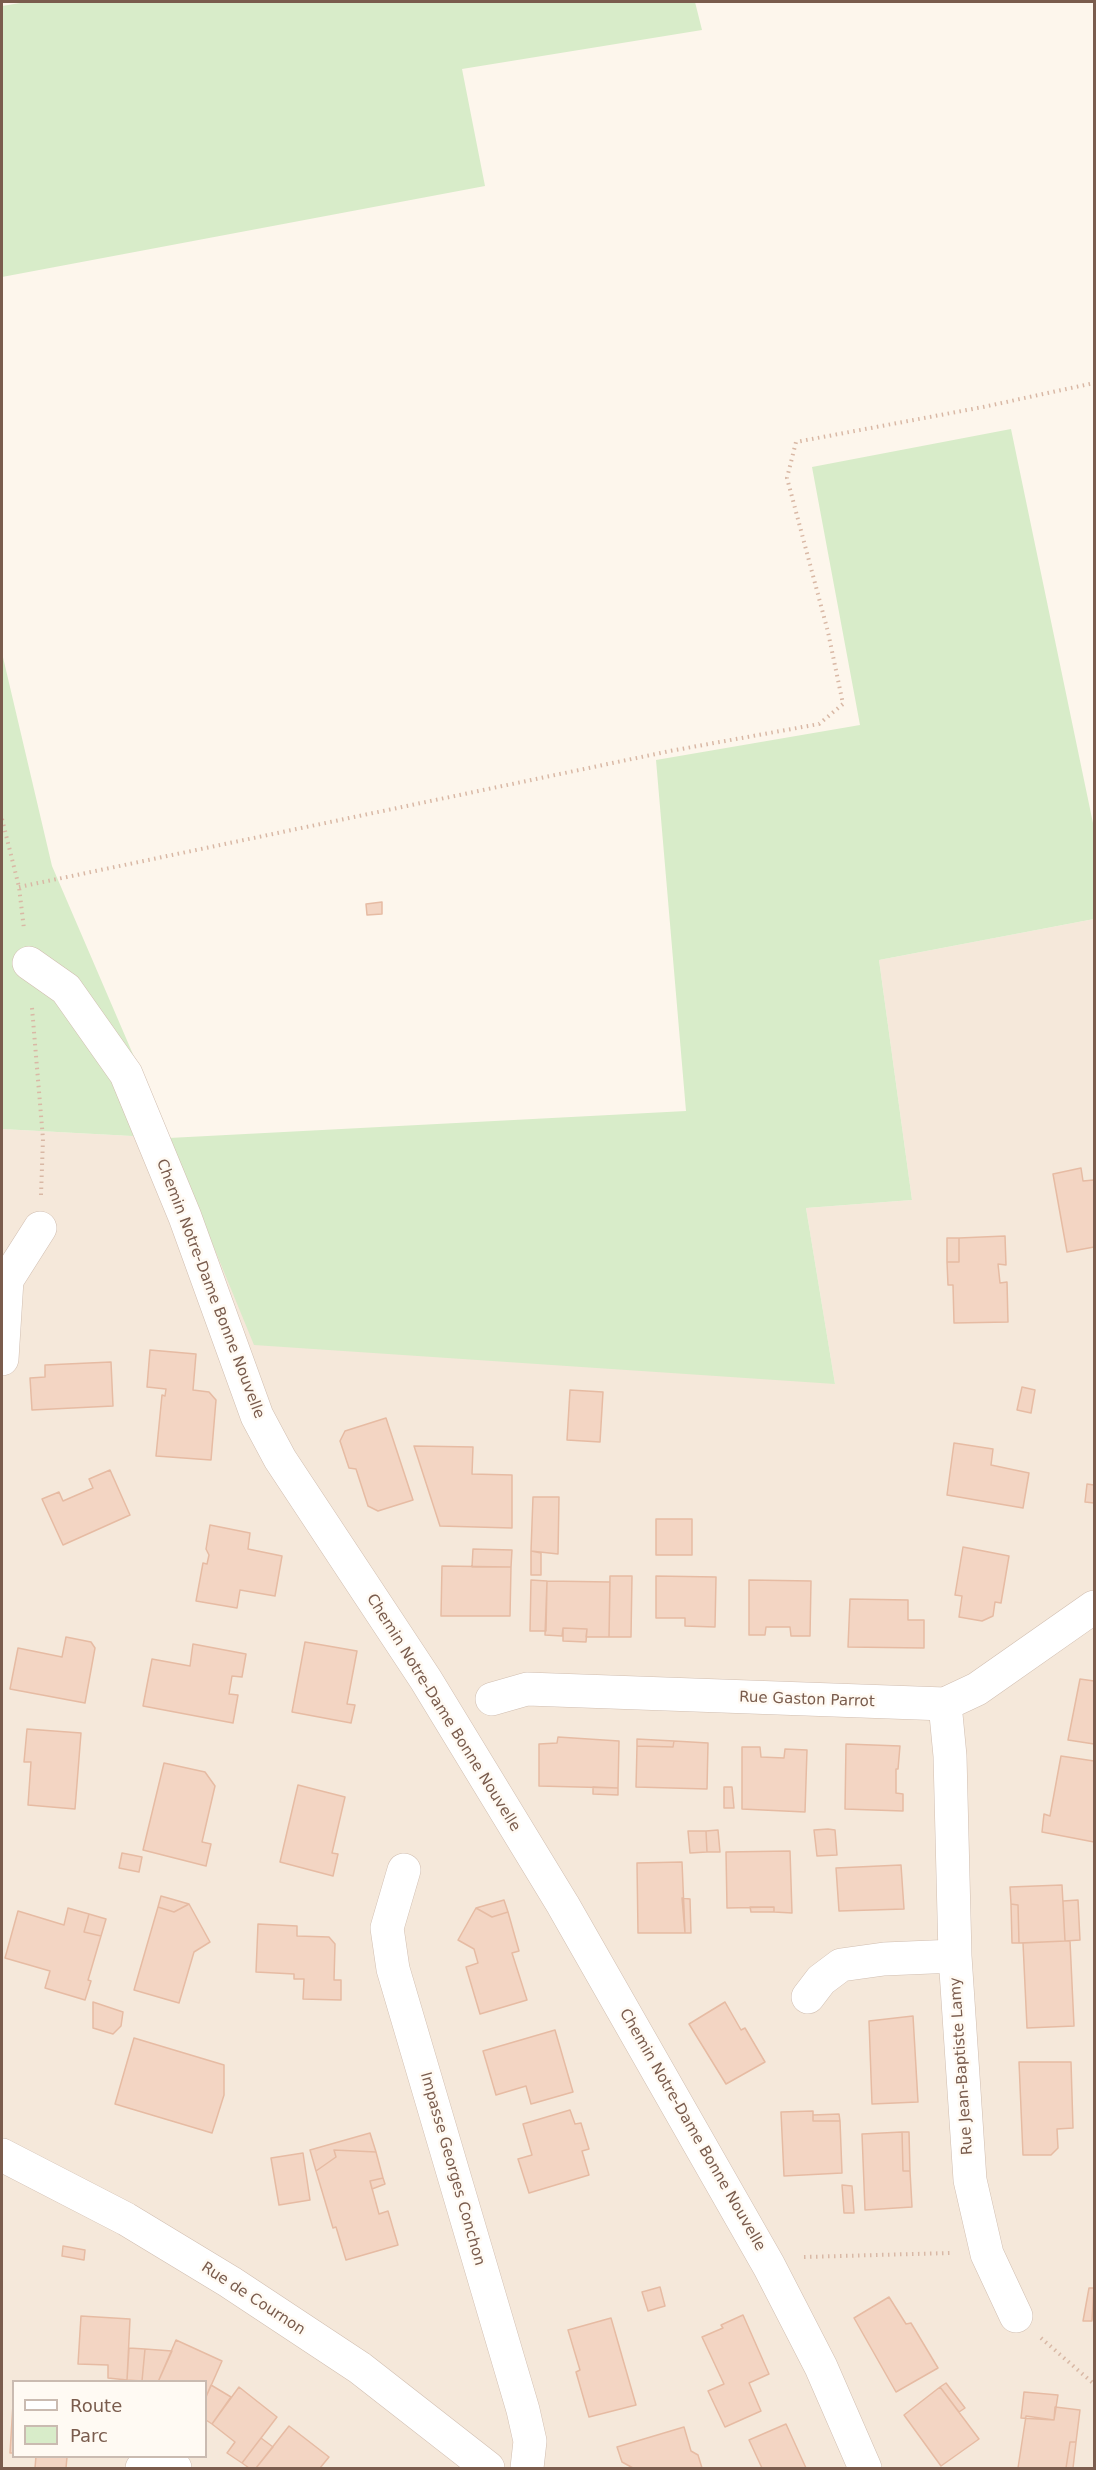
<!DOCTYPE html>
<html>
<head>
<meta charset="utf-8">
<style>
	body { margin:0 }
	#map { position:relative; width:1096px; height:2470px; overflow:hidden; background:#fdf6ec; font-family:"DejaVu Sans",sans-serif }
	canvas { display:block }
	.frame { position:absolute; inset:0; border:3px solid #7a5c4d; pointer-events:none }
	.legend { position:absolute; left:12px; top:2380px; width:195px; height:78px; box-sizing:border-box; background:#fffaf3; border:2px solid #cabbb1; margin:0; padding:8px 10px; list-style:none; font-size:18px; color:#7a5c4d }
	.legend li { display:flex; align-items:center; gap:12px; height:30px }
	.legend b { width:30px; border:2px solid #cabbb1 }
</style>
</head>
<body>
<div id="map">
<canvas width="1096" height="2470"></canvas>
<div class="frame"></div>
<ul class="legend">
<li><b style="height:8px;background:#fff"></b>Route</li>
<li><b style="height:16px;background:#d8ecc9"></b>Parc</li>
</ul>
</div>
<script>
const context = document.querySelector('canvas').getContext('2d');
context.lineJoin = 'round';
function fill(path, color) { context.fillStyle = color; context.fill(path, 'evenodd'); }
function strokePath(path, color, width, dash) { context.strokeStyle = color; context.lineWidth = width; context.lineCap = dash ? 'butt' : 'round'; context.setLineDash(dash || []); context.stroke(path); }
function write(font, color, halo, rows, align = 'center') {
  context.font = font + ' "DejaVu Sans",sans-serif'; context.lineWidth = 5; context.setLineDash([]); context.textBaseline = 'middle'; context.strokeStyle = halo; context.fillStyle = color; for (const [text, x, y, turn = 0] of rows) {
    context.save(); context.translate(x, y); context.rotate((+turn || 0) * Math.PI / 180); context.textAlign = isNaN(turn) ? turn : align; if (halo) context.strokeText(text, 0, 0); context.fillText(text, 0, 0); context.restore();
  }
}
fill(new Path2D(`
	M1094,919v1549h-1092v-1339l167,9 666,246 -29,-176 106,-8 -33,-240zM14,2382h192v74h-192z`), '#f5e8da');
fill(new Path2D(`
	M26,2h669l7,28 -240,39 23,117 -483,91v-271z
	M1011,429l83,399v91l-215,41 33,240 -106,8 29,176 -581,-39 -85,-207 -167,-9v-476l50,213 117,272 517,-27 -30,-351 204,-35 -48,-258z`), '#d8ecc9');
const building = new Path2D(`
	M382,902v12l-15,1 -1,-11z
	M1081,1168l2,13 11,-1v67l-27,5 -14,-78z
	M1005,1236l1,29 -8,-1 2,19 7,-1 1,40 -54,1 -1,-38h-5l-1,-23h12v-24z
	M947,1238h12v24h-12z
	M150,1350l46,4 -3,36 16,2 7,8 -5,60 -55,-4 6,-61 3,1 1,-7 -19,-2z
	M111,1362l2,44 -81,4 -2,-32 15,-1v-12z
	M1022,1387l13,3 -4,23 -14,-3z
	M570,1390l33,2 -3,50 -33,-2z
	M386,1418l27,82 -35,11 -10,-5 -12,-37 -7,-1 -9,-27 5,-10z
	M954,1443l39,6 -2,16 38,8 -6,35 -76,-13z
	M414,1446l59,1 -1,27 40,1v53l-72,-2z
	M110,1470l20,45 -67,30 -21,-46 17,-7 4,9 30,-13 -4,-9z
	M1087,1484l7,1v18l-9,-1z
	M533,1497h26l-1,57 -27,-3z
	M656,1519h36v36h-36z
	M210,1525l40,8 -2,16 34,7 -7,40 -35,-6 -3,18 -41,-7 7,-38 4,1 2,-9 -3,-6z
	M963,1547l46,9 -8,47 -6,-1 -2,14 -11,5 -23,-4 3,-21 -7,-1z
	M473,1549l39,1 -1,17h-39z
	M531,1551l10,2v22h-10z
	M442,1566l69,1 -1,49h-69z
	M610,1576h22l-1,61h-22z
	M656,1576l60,1 -1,50 -30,-1v-8h-29z
	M531,1580l16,1 -1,50h-16z
	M749,1580l62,1 -1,55h-19l-1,-9h-24l-1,8h-16z
	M547,1581l63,1 -1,55h-23l1,-8 -24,-1 -1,8 -17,-1z
	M850,1599l58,1v20h16v28l-76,-1z
	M563,1628l24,1 -1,13 -23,-1z
	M66,1637l25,5 4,6 -10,55 -75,-14 8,-41 44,9z
	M305,1642l52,9 -10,53 8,1 -4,18 -59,-11z
	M193,1644l53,10 -4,23 -10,-1 -3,18 9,1 -5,28 -90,-17 9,-47 38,7z
	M1080,1679l14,2v63l-26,-4z
	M27,1729l54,4 -6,76 -47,-4 3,-43h-7z
	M558,1737l61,4 -1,47 -79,-2v-42l18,-1z
	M637,1739l37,2 -1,6 -36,-1z
	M674,1741l34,2 -1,46 -71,-2 1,-41 36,1z
	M846,1744l54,2 -2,23h-2v24l7,1v17l-58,-2z
	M742,1747h18l1,10 23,1 1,-9 22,1 -2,62 -63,-3z
	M1061,1756l33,5v81l-52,-10 2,-18 6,2z
	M164,1763l41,9 10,14 -13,56 9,2 -5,22 -63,-16z
	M298,1785l47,12 -13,56 6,1 -5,22 -53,-14z
	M593,1787l25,1v7l-25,-1z
	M724,1787h8l2,21h-10z
	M828,1829l7,1 2,25 -20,1 -3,-26z
	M718,1830l2,22h-13l-1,-21z
	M688,1831h18l1,21 -17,1z
	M790,1851l2,62 -18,-1v-5l-47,1 -1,-56z
	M122,1853l20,4 -3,15 -20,-4z
	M682,1862l3,71h-47l-1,-70z
	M901,1865l3,44 -65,2 -3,-43z
	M1062,1885l3,56 -46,2 -1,-38 -7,-1 -1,-17z
	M161,1896l28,8 -15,8 -16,-5z
	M682,1898l8,1 1,34h-6z
	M504,1900l4,12 -16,5 -16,-9z
	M1078,1900l2,40 -15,1 -2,-40z
	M189,1904l21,38 -16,10 -15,51 -45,-13 24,-83 16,5z
	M1011,1904l7,1 1,38h-7z
	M750,1907h24v5h-23z
	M68,1908l21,6 -5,18 17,4 -13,44 3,1 -6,19 -40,-12 5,-17 -45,-13 13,-47 46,14z
	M476,1908l16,9 16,-5 11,39 -7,2 15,47 -47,14 -14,-47 12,-4 -4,-14 -16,-9z
	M89,1914l17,5 -5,17 -17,-4z
	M258,1924l39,2v10l32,1 6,7 -1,36h7v20l-38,-1 1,-20h-10v-5l-38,-2z
	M1065,1941h5l4,85 -47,2 -4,-85z
	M93,2002l30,10 -2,14 -8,8 -20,-6z
	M725,2002l16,28 4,-2 20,34 -39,22 -37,-60z
	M913,2016l5,86 -46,2 -3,-83z
	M555,2030l18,62 -42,12 -5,-18 -30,9 -13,-44z
	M134,2038l90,27v30l-12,38 -97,-29z
	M1019,2062h52l2,66 -16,1 1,19 -7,7h-28z
	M570,2110l5,14 6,-1 8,26 -7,2 7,24 -60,18 -11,-34 14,-4 -9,-31z
	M813,2111v10h27l2,52 -58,3 -3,-64z
	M839,2114l1,7h-27v-6z
	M902,2132h7l1,39h-7z
	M902,2132l1,39h7l2,36 -47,3 -3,-76z
	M370,2133l6,19 -42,-2 2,7 -20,14 -6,-21z
	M334,2150l42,2 7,26 -13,3 9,33 9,-3 10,34 -52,15 -10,-33 -3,1 -17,-57 20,-14z
	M303,2153l7,47 -31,5 -8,-47z
	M383,2178l2,6 -13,5 -2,-8z
	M842,2185l10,1 2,27h-10z
	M63,2246l22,4 -1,10 -22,-4z
	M660,2287l5,19 -17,5 -6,-19z
	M1089,2288h5l-2,33h-9z
	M889,2297l17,27 5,-1 27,45 -42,24 -42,-74z
	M743,2315l26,59 -20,9 12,28 -36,16 -17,-36 16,-7 -22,-47 21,-9 -2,-3z
	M81,2316l49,3 -3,61 -19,-2v-13l-30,-1z
	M611,2318l25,87 -47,12 -13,-45 4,-2 -12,-40z
	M176,2340l46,21 -16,36v-15h-48z
	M129,2348l16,1 -3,32 -15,-1z
	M145,2349l27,2 -14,31 -16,-1z
	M946,2383l19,25 -6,4 -19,-25z
	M211,2385l20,12 -19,27 -6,-4v-23z
	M239,2387l38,30 -35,46 -15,-10 8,-11 -23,-18z
	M940,2387l39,52 -38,27 -37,-51z
	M1024,2392l34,3 -4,25 -33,-2z
	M13,2404h1v49h-4z
	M1055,2407l25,3 -4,32h-6l-4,26h-48l8,-52 28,4z
	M786,2424l20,44h-44l-13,-28z
	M289,2426l40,31 -9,11h-64z
	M684,2427l7,24 7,4 4,13h-69l-11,-6 -5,-15z
	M261,2438l12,9 -17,21h-7l-7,-5z
	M1070,2442h6l-3,26h-7z
	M36,2456l31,1 -1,11h-31z`);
fill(building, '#f3d5c3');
strokePath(building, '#e6bba3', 1.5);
const minor = new Path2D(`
	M29,963l37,26 60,85 59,143 72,199 23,43 146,221 137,225 206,361 52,101 44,101
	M2,1359l5,-79 33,-52
	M492,1699l35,-10 418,15 32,-15 117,-82
	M945,1704l5,52 5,200 15,224 17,74 29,62
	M404,1870l-17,58 6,41 130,441 7,31 -3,27
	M808,1997l13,-17 20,-15 43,-6 71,-3
	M2,2155l124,64 104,63 130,86 128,100
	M142,2468l18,-5 15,5`);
strokePath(minor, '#d1beb0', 34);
strokePath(new Path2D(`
	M2,819l17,68 5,42
	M19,887l651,-136 149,-27 24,-20 -15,-72 -41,-154 9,-36 187,-35 111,-24
	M32,1008l11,131 -2,56
	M804,2257l146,-4
	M1041,2338l53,46`), '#d9b8a5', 4, [1.5, 4.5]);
strokePath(minor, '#fff', 33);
write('15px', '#7a5c4d', '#fffaf3', [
	["Chemin Notre-Dame Bonne Nouvelle",210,1289,69],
	["Rue Gaston Parrot",807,1700,2],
	["Chemin Notre-Dame Bonne Nouvelle",443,1713,58],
	["Rue Jean-Baptiste Lamy",962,2066,-94],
	["Chemin Notre-Dame Bonne Nouvelle",692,2130,60],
	["Impasse Georges Conchon",452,2169,74],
	["Rue de Cournon",253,2299,33]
]);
</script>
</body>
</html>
